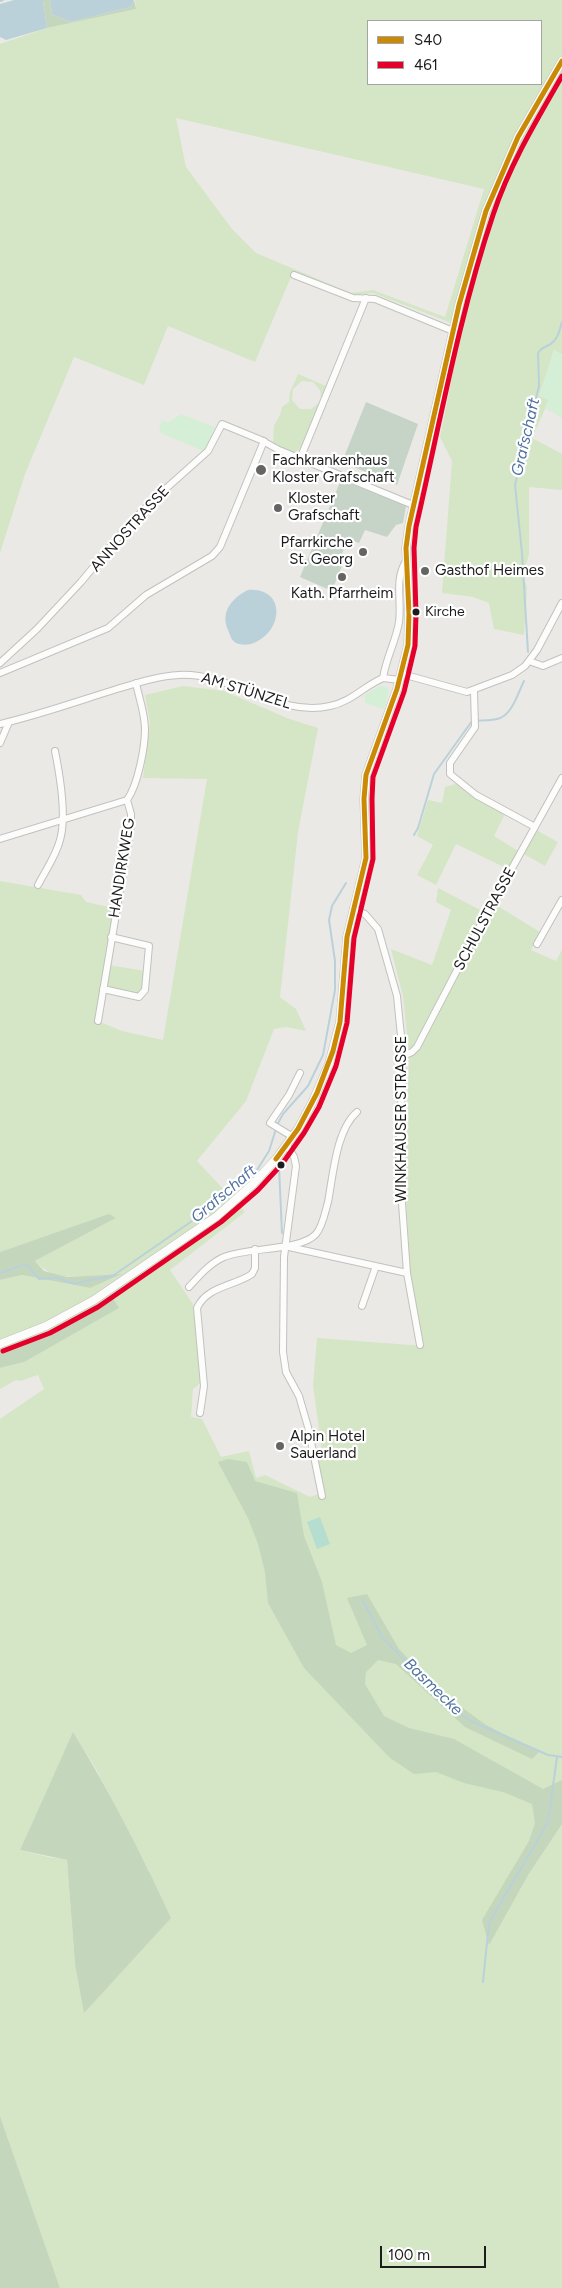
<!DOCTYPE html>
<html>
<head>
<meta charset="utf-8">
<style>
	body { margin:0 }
	#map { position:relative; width:562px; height:2288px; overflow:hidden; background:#ebe9e5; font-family:Figtree,sans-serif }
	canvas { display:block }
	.legend { position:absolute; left:367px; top:20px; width:175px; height:65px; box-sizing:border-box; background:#fff; border:1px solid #a4a4a4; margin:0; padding:6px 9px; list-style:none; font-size:15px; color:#1c1c1c }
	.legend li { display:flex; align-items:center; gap:10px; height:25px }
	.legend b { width:25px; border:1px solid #a4a4a4 }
	.scale { position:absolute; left:380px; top:2246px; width:106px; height:22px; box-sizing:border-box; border:2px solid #1c1c1c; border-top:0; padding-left:6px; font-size:15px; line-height:18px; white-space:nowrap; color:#1c1c1c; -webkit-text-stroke:4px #fff; paint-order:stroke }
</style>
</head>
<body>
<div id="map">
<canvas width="562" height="2288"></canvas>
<ul class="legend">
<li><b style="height:6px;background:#cb8a06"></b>S40</li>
<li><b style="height:6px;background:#e4002b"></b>461</li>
</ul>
<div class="scale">100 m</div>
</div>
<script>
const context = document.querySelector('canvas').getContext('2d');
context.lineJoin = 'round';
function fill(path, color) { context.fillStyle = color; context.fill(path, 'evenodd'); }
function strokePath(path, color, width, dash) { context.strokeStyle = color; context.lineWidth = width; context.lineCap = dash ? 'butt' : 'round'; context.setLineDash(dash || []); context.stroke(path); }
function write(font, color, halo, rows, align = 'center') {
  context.font = font + ' Figtree,sans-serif'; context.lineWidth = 4.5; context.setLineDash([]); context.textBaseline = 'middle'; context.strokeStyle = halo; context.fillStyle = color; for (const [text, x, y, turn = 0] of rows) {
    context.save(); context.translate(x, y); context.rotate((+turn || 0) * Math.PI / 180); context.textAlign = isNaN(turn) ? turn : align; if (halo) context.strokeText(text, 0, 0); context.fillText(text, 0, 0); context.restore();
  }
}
fill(new Path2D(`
	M135,0h427v354l-8,-4 -15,46 10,4 -17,38 30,16v36l-33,-3v67l-6,22 4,11 -3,48 -30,-6 -5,-26 -16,-6 -31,-4 10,-132 -12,-24 22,-110 -89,-34 -22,2 -58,-23 -38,90 -87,-36 -24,59 -70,-28 -49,117 -25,79v-509l47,-16 89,-19zM368,21h173v63h-173zM176,118l308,71 -39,128 -72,-27 -22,3 -95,-40 -24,-24 -46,-62z
	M298,374l28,12 -5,12 -1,-8 -7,-8 -11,-1 -9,8 -1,11 8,9h11l9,-7 -18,44 -7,7 -22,-8 1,-20 6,-10 2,-8 7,-5 1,-10z
	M183,686l41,5 63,27 31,10 -20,104 -18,165 16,12 10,22 -20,-4 -12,2 -28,72 -49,60 48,51 -75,58 23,34 9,78 -9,7 -2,28 11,2 19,38 28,-6 7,27 9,-3 45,22 14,-5 -8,-40 6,-1 -9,-66 4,-47 107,8 -14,-74 -5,-96 4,-121 -6,-59 -12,-47 41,16 19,-55 -15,-8 2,-14 52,27 6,-10 44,27 -9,18 25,11 6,-11v1338h-502l-60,-172v-697l44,-30 -6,-14 -18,6 -4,-1 -16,9v-21l24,-6 87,-65c-35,21 -70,45 -111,55v-72l22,-5 68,13 30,-13c-29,-2 -64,11 -85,-14l81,-43 -7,-3 -109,37v-371l81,14 5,7 32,7 -9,56 36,6 -3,19 -5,4 -26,-6 -5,-4 -6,38 22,9 41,9 44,-261 -64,-1 7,-55 -5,-28zM73,1733l23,36 53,102 -74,93 -8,-104 -19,-3 -28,-7z
	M456,784l17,13 32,17 -11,22 24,15 -10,18 -52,-25 -20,41 -19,-10 16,-30 -16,-9 11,-36 14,3 3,-16z
	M536,830l22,12 -13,24 -23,-13z`), '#d4e6c6');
fill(new Path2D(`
	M43,0h7l2,14 18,8 61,-15 3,-7 2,9 -89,19z
	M109,1214l7,4 -81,43 9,10 24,6 54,-3 -32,14 -68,-13 -22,5v-28z
	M112,1297l7,11 -95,54 -24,6v-16c41,-10 76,-34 112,-55z
	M228,1459l19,3 8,19 42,12 7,43 18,46 14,63 15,8 16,-8 -20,-47 20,-4 32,55 39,41 48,35 53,27 -7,7 -67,-32 -69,-63 -18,-4 -12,12 -1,12 19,32 25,12 45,11 89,50 19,-9v44l-34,51 -39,70 -7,-25 47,-79 6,-18 -3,-19 -29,-12 -39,-9 -28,-11 -22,2 -24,-16 -86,-90 -36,-65 -3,-31 -7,-28 -10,-26 -30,-56z
	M73,1732c37,60 69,123 98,186l-87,95 -9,-49 -8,-104 -47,-10z
	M0,2116l60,172h-60z`), '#c4d7bc');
fill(new Path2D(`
	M366,402l52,22 -21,61 -55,-23z
	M341,480l65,26 -3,17 -7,2 -9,12 -22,-7 -6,13 -11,-4 -7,17 4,2 -13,33 -32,-14z`), '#c5d4c6');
fill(new Path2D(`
	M554,350l8,4v64l-17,-10 3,-8 -9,-4z
	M181,414l34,13 -5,15 -7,9 -42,-18 -2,-4 3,-9 6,2z
	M379,686l8,1 2,3 -4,18 -2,1 -18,-6v-8z`), '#d5efd7');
fill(new Path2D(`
	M320,1517l10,27 -13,5 -10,-27z`), '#b5ded0');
fill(new Path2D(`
	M14,0h29l4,28 -41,12 -6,-3v-33z
	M50,0h84l-3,7 -61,15 -18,-8z
	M248,590c39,-3 36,44 3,54 -5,1 -10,1 -15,-1 -5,-3 -6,-8 -8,-13 -8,-18 4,-32 20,-40z`), '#bbd1da');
strokePath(new Path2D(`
	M0,1l3,-1
	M528,652l-6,-99 -7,-68 24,-99 -1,-33c4,-7 11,-6 16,-12 5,-5 6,-13 8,-19
	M414,835l4,-7 16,-54 38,-53c8,-1 17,0 25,-2 15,-3 21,-26 27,-38
	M277,1125l6,-11 25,-28 15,-31 12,-65v-29l-6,-41 3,-14 14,-23
	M279,1167l3,66
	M0,1273l26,-9 13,15 18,-1 19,6c12,-6 26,-4 38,-9l107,-74 36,-31 12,-19 7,-22
	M362,1599l20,38 68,70 21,14 77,34 14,2
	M483,1982l6,-59 59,-101 9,-65`), '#bbd1da', 2);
const minor = new Path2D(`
	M294,275l59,23 22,1 78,32
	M300,459l66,-161
	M529,661l14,5 19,-8
	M0,663l37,-34 44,-47 44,-53 27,-28 56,-50 14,-27 39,16 18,10 134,55
	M0,673l108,-45 38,-33 66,-39 8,-9 44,-106
	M402,674l65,18 45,-17 13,-9 12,-16 25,-47
	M383,678c3,-20 13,-37 16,-56 3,-21 -5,-42 7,-61
	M474,691l1,36 -25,36v11l26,21 59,32
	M0,724c39,-9 78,-23 117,-35 20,-6 41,-13 62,-14 53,-3 98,43 151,31 21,-4 34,-20 53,-28l17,2
	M0,743l9,-21
	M127,800c11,-15 18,-53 18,-71 0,-15 -6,-31 -9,-46
	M0,839l127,-39
	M38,885c7,-14 18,-29 22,-45 7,-24 0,-64 -5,-89
	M353,909l12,5 13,15 19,67 6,60 -4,98 2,35 6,84 13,72
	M537,944l25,-44
	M103,989l36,8 6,-7 4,-44 -38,-9
	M98,1021l33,-196v-11l-4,-14
	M403,1056l9,-4 5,-5 62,-119 83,-150
	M293,1137l-23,-14 19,-28 11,-22
	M287,1145l7,12 2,9 -12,91 -1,95 3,20 13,24 9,31 14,69
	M289,1247l118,26
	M189,1287c10,-11 21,-24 35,-30 24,-10 77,-6 92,-23 7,-8 9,-22 12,-32 5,-26 8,-72 29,-90
	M362,1306l14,-40
	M200,1413l4,-27 -7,-78c10,-22 38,-22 55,-34l3,-6v-19`);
const tertiary = new Path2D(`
	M0,1344l46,-18 48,-26 123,-84 36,-32 23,-25 22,-30 14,-26 17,-39 11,-42 7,-85 19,-79 -2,-59 2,-24 31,-86 11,-44 1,-31 -3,-66 3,-22 50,-221 27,-94 32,-74 44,-76`);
strokePath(minor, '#c2c1bf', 8);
strokePath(tertiary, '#c2c1bf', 9);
strokePath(minor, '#fcfcfb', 6);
strokePath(tertiary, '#fcfcfb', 8);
strokePath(new Path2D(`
	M276,1159l22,-30 19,-36 16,-42 7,-29 7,-85 19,-79 -2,-59 2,-24 31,-86 11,-44 1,-31 -3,-66 3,-22 50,-221 27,-94 32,-74 44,-76`), '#cb8a06', 5);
strokePath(new Path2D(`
	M3,1351l47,-18 48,-26 123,-85 37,-32 24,-26 22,-31 15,-26 17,-41 11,-43 7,-85 19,-79 -1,-60 1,-22 31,-85 11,-46 1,-32 -2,-66 2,-21c24,-104 43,-211 77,-312 16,-49 43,-94 69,-139`), '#e4002b', 5);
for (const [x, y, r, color] of [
	[261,470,6,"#646462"],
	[278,508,5,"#646462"],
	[363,552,5,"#646462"],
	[425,571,5,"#646462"],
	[342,577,5,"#646462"],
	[416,612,4.5,"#1c1c1c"],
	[281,1165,4.5,"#1c1c1c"],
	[280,1446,5,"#646462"]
]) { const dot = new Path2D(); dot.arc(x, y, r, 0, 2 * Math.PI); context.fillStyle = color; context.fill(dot); strokePath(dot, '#fff', 2); }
write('14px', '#1c1c1c', '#fff', [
	["Kirche",425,612]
], 'left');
write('15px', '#1c1c1c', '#fff', [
	["Fachkrankenhaus",272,461],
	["Kloster Grafschaft",272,478],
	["Kloster",288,499],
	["Grafschaft",288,516],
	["Pfarrkirche",353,543,"right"],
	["St. Georg",353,560,"right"],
	["Gasthof Heimes",435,571],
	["Kath. Pfarrheim",342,594,"center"],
	["Alpin Hotel",290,1437],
	["Sauerland",290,1454]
], 'left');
write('15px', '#1c1c1c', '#fff', [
	["ANNOSTRASSE",130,529,-48],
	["AM STÜNZEL",246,691,17],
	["HANDIRKWEG",122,868,-81],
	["SCHULSTRASSE",485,919,-62],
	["WINKHAUSER STRASSE",402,1119,-90]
]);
write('italic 16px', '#5273a2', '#fff', [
	["Grafschaft",526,437,-77],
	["Grafschaft",224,1194,-40],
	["Basmecke",433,1687,44]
]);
</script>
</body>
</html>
